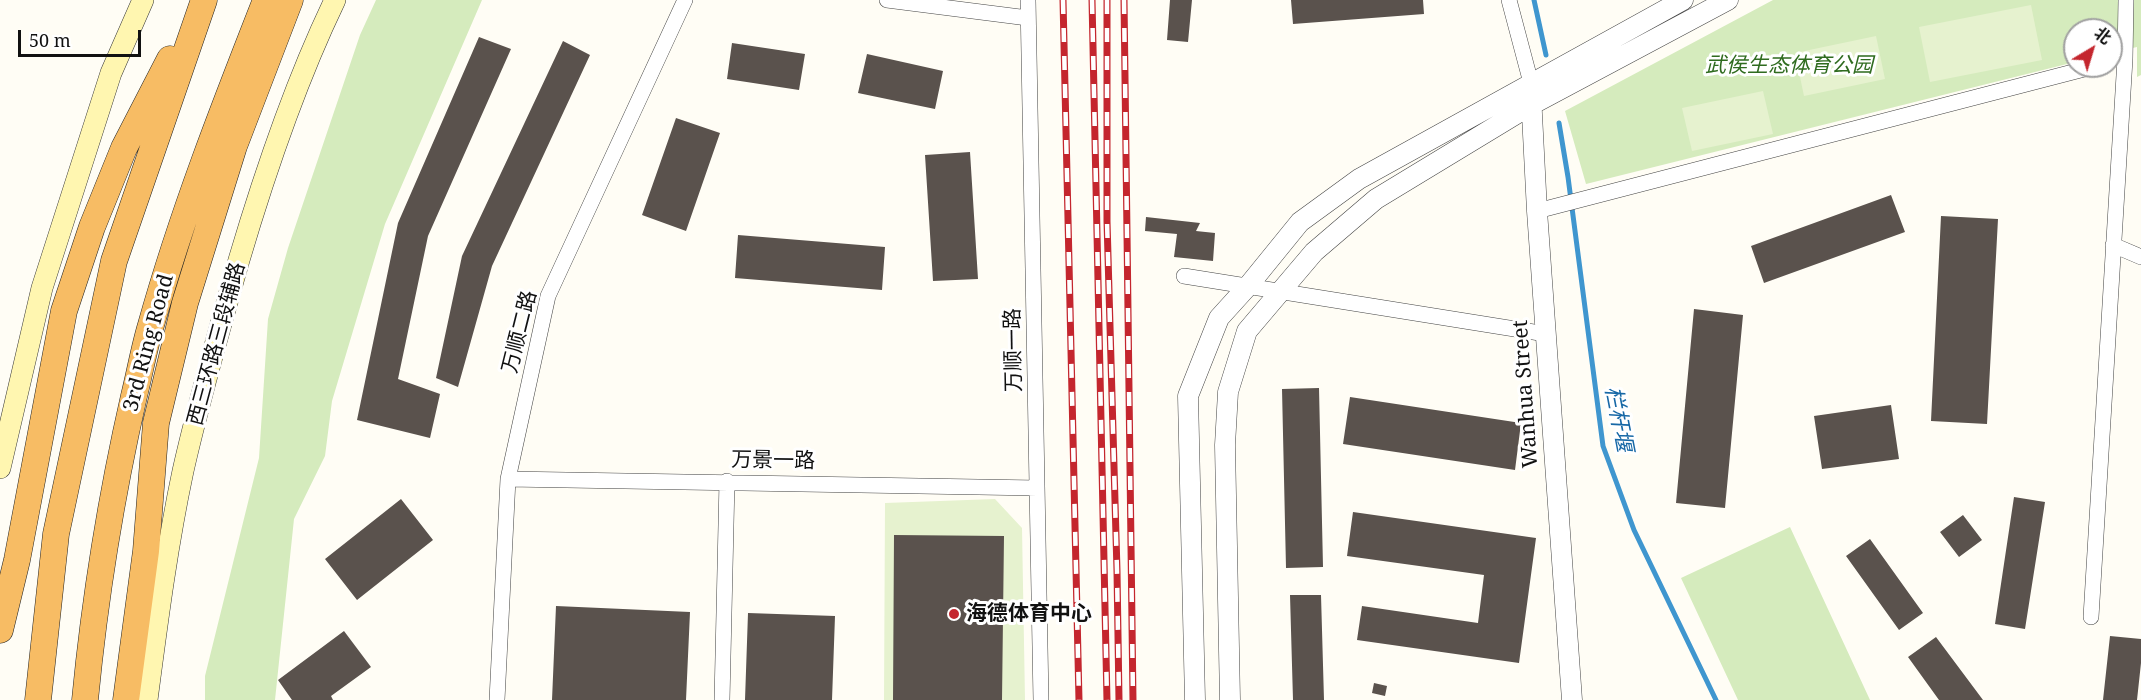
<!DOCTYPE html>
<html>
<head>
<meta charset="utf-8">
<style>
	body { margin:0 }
	#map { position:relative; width:2141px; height:700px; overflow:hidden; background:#fffdf5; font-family:"Noto Serif","Noto Sans SC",serif }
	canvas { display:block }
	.north { position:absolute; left:2063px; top:18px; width:60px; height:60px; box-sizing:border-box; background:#fff; border:2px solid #a0a0a0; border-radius:50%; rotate:38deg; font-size:16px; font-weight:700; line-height:24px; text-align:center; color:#111 }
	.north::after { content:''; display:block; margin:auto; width:21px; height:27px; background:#c4262e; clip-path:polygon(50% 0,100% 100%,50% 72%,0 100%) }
	.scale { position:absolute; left:18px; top:30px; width:123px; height:27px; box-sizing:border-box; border:3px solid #111; border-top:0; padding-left:8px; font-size:18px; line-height:21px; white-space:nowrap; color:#111; -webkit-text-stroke:4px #fff; paint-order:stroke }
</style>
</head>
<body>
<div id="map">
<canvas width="2141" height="700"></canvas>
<div class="north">北</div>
<div class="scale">50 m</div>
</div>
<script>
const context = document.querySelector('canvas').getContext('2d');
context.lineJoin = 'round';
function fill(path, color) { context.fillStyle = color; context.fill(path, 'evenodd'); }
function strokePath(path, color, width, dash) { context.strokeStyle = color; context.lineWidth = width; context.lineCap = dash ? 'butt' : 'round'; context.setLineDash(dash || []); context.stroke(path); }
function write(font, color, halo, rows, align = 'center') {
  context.font = font + ' "Noto Serif","Noto Sans SC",serif'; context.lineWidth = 6; context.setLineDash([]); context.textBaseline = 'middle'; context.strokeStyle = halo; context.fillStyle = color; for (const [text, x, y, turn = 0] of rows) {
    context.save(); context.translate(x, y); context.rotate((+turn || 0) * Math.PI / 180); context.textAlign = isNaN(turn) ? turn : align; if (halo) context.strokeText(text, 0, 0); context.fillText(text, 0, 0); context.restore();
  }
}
fill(new Path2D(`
	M376,0h106l-97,224 -53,177 -7,55 -31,63 -19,181h-70v-24l54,-218 9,-139 20,-71 72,-213z
	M1773,0h368v75l-4,2v-30l-26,6v-23h-36v32l-489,122 -21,-73z
	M1790,527l80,173h-132l-57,-122z`), '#d5ebbd');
fill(new Path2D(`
	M2031,5l11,55 -112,22 -11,-55z
	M1876,36l9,43 -81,17 -9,-43z
	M1763,91l10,43 -81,17 -10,-43z
	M995,499l27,29 3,172h-141l1,-197z`), '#e6f2cf');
strokePath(new Path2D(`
	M1534,0l12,55
	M1559,123l9,54 35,269 31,84 82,170`), '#3f96cf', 5);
fill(new Path2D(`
	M1170,0h22l-4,42 -21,-2z
	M1291,0h132l1,14 -131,10z
	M479,37l32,12 -83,187 -30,143 42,15 -10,44 -73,-18 41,-197z
	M563,41l27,14 -98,211 -34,121 -22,-9 26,-122z
	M732,43l73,11 -6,36 -72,-11z
	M867,54l76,17 -8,38 -77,-16z
	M676,118l44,15 -34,98 -44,-16z
	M970,152l8,127 -45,2 -8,-126z
	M1891,195l14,37 -141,51 -13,-37z
	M1941,216l57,3 -11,205 -56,-3z
	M1146,217l54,6 -4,8 19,2 -2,28 -39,-4 3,-23 -32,-3z
	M738,235l147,12 -3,43 -147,-12z
	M1694,309l49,6 -18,193 -49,-5z
	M1319,388l4,179 -37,1 -4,-179z
	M1350,397l171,26 -6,47 -172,-26z
	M1891,405l8,54 -77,10 -8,-53z
	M2014,497l31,5 -20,127 -30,-5z
	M401,499l32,41 -76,60 -32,-41z
	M1353,512l183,26 -17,125 -162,-23 5,-34 116,17 6,-48 -137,-19z
	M1963,515l19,25 -23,17 -19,-25z
	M894,535l110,1 -2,164h-109z
	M1870,539l53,74 -24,17 -53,-74z
	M1290,595h31l3,105h-31z
	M556,606l134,6 -4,88h-134z
	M748,613l87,3 -3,84h-87z
	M344,631l27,36 -40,29 2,4h-41l-14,-20z
	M2110,636l31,3v24l-4,37h-34z
	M1936,637l47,63h-44l-31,-43z
	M1374,683l13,3 -2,10 -13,-3z`), '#5a524d');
const minor = new Path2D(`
	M887,0l141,18
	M1028,0l13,700
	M1509,0l22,83
	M1537,211l559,-145
	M2113,245l28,12
	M1184,276l362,58
	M508,479l529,9
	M2091,617l34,-558 1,-59
	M497,700l11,-221 40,-183 137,-296
	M722,700l5,-219`);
const tertiary = new Path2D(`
	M1531,95l6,116 35,489
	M1195,700l-7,-304 31,-78 29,-32 52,-64 59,-43 324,-179
	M1230,700l-5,-255 3,-53 19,-61 67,-79 62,-53 155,-94 197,-105`);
const secondary = new Path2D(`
	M0,468l42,-180 69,-215 32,-73
	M147,700c10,-76 20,-154 36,-229 16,-71 36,-141 56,-211 26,-88 56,-177 96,-260`);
const trunk = new Path2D(`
	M0,630l17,-70 47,-249 28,-84 32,-79 46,-89
	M38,700l18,-166 58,-273 90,-261
	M85,700c10,-104 26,-203 49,-304 6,-24 10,-48 17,-71 31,-111 73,-218 115,-325
	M126,700l20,-149 10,-128 29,-120 49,-157 56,-146`);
strokePath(minor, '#444', 16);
strokePath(tertiary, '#444', 21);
strokePath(secondary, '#333', 22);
strokePath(trunk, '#222', 27);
strokePath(minor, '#fff', 15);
strokePath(tertiary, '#fff', 20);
strokePath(secondary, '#fff6b0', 21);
strokePath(trunk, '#f7bc64', 26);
const rail = new Path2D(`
	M1063,0l16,700
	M1092,0l15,700
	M1107,0v221l10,350 2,129
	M1124,0l9,700`);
strokePath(rail, '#c4262e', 7);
strokePath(rail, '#fff', 4.5, [14]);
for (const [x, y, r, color] of [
	[954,614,6,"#c4262e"]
]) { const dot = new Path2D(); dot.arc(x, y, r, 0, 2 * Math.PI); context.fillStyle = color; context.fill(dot); strokePath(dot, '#fff', 2); }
write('italic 21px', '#2f6b1f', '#fff', [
	["武侯生态体育公园",1789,66]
]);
write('21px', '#111', '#fff', [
	["万顺二路",520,332,-76],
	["3rd Ring Road",149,343,-75],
	["西三环路三段辅路",217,344,-75],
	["万顺一路",1014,350,-91],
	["Wanhua Street",1526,394,-94],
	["万景一路",773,461,1]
]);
write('bold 21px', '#111', '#fff', [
	["海德体育中心",966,614]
], 'left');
write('italic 22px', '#1768a6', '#fff', [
	["栏杆堰",1618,419,79]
]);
</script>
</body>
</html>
